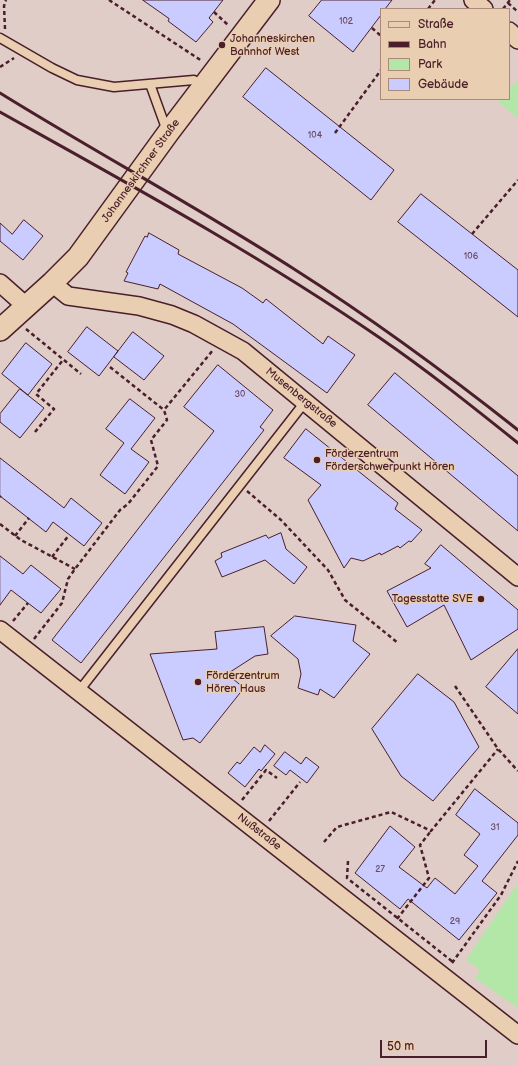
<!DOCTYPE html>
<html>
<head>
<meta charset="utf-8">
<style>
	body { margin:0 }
	#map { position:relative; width:518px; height:1066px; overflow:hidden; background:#e0cdc8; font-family:"Balsamiq Sans",sans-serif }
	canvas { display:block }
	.legend { position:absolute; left:380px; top:8px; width:130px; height:92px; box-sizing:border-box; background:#eaceb1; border:1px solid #aa887b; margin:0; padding:5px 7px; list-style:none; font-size:12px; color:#4a1f2b }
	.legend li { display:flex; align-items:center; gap:8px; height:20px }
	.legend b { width:20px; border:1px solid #aa887b }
	.scale { position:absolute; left:380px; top:1040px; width:107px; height:18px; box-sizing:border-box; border:2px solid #4a1f2b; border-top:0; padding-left:5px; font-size:12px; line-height:14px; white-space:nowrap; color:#4a1f2b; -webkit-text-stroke:3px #eaceb1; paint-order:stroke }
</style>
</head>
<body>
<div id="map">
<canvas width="518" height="1066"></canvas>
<ul class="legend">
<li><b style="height:5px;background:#eaceb1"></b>Straße</li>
<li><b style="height:5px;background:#4a1f2b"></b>Bahn</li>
<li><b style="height:11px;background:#b3e7a8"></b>Park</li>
<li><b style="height:11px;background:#cacbfe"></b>Gebäude</li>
</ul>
<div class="scale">50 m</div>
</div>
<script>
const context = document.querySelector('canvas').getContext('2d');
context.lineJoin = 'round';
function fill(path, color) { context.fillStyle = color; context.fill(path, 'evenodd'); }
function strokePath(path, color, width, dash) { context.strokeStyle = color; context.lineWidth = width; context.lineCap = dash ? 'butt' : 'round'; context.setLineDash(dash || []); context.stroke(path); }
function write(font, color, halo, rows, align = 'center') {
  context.font = font + ' "Balsamiq Sans",sans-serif'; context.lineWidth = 3; context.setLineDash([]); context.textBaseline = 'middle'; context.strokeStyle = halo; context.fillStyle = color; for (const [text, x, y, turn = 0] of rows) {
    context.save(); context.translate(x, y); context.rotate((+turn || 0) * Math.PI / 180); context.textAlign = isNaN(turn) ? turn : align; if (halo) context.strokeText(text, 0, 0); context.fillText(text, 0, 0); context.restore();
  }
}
fill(new Path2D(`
	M518,79v40l-19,-17 2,-3h8v-9z
	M518,883v125l-43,-30 5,-8 -14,-10z`), '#b3e7a8');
const building = new Path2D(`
	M143,0h80l-14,18 4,4 -17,20 -28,-21 1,-2z
	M322,0h70l-7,9h-4v6l-28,37 -44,-36z
	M266,68l128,102 -23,30 -128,-103z
	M421,194l97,76v47l-120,-95z
	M24,220l19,16 -20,24 -23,-19v-18l12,11z
	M149,233l30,17 -1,4 64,34 21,15 3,-4 57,45 5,-8 27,19 -28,38 -94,-69 -73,-40 -2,5 -34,-8 4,-8 -2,-1 19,-36 2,1z
	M87,327l31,24 -19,25 -31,-24z
	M133,332l31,24 -20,24 -30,-23z
	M26,343l26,21 -24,31 -26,-21z
	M218,365l55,45 -13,17 4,3 -183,233 -29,-23 162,-209 -30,-24z
	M395,373l123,103v55l-150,-126z
	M20,389l24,19 -24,30 -20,-16v-8z
	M130,399l25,19 -24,31 18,13 -24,32 -25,-19 24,-32 -18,-14z
	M306,429l92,74 -3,6 27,21 -11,12 -2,-1 -9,7 -2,-2 -17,9 -1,-2 -17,8 -12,-3 -7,10 -36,-68 13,-15 -37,-27z
	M0,458l64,50 7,-10 31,25 -18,23 -31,-24 -7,10 -46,-36z
	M281,533l5,16 21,18 -13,17 -29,-24 -43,17 -7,-16 7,-4 -1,-4 45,-18 2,3z
	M441,545l77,65v19l-47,31 -27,-55 -37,22 -20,-36 44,-23 -6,-4z
	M0,556l23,18 8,-9 30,24 -20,24 -30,-23 -11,15z
	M295,616l61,9 -3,16 17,13 -36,44 -14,-9 -2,6 -20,-7 3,-14 -3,-15 -27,-23z
	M264,627l4,27 -13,2 -28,18 17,14 -44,55 -7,-5 -10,2 -33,-86 67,-5 -2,-17z
	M518,649v65l-32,-27z
	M418,674l36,28 25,45 -46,54 -32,-25 -29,-47z
	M265,745l10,9 -14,17 -2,-2 -14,18 -17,-14 9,-11 3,2 14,-17 6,5z
	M285,752l16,12 5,-7 13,10 -12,16 -17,-13 -4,5 -12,-9z
	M475,789l43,34v12l-36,46 15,12 -38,47 -51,-41 -8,10 -45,-36 35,-47 25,21 -16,20 28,21 8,-10 20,16 23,-28 -14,-11 16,-21 -24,-19z`);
fill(building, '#cacbfe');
strokePath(building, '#4a1f2b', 1);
const service = new Path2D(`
	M0,38l52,30 25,12 37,7 80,-7 9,6
	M150,84l17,47
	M79,691l226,-289`);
const minor = new Path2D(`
	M473,0l11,9
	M509,31l9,9
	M0,283l26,23
	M52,283l16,13 71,10 33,9 22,9 49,27 275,226
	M0,630l518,405`);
const tertiary = new Path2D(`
	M0,330l52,-47 26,-26 90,-124 101,-133`);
strokePath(service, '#4a1f2b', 11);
strokePath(minor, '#4a1f2b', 20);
strokePath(tertiary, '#4a1f2b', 24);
strokePath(new Path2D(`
	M109,0l93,61
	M508,3l10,9
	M428,9l7,-9
	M503,9l7,-9
	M214,12l14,13
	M372,28l9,8
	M5,29l-1,-23 2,-6
	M0,67l14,-9
	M335,133l46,-63
	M472,234l46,-54
	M26,329l55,45
	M110,367l54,43
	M35,432l19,-23 -18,-15 27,-34
	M247,491l34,29 47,50 17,30 53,43
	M0,497l1,-1
	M0,524l21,16 54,29
	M15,536l14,-18
	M52,557l17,-22
	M13,621l15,-18
	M34,639l28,-36 6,-24 7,-10 45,-59 8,-6 30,-38 -7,-26 16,-20 -3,-10 49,-60
	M455,686l43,63 20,22
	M242,800l24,-30 11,8
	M269,821l31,-39
	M324,842l13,-15 54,-15 40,19 67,-82
	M348,861l-1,17 106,84
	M397,919l32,-41 -9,-33 11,-14
	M452,963l49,-68 17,-34`), '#4a1f2b', 2.5, [4, 3]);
strokePath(service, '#eaceb1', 8);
strokePath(minor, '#eaceb1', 17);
strokePath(tertiary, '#eaceb1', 21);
strokePath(new Path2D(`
	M0,93c97,60 197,114 294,176 77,49 152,104 224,161
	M0,112c129,72 259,143 380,226 48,33 93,69 138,105`), '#4a1f2b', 3);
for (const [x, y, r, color] of [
	[222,45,4,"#4a1f2b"],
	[317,460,4,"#4a1f2b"],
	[481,599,4,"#4a1f2b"],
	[198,682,4,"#4a1f2b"]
]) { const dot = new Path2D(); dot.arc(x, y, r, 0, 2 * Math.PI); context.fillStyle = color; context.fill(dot); strokePath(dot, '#eaceb1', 1.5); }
write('9px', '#6a4a60', null, [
	["102",346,22],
	["104",315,136],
	["106",471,257],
	["30",240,395],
	["31",495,828],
	["27",380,870],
	["29",455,922]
]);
write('11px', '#4a1f2b', '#eaceb1', [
	["Johanneskirchen",230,39],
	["Bahnhof West",230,52],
	["Förderzentrum",325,454],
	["Förderschwerpunkt Hören",325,467],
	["Tagesstatte SVE",473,599,"right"],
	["Förderzentrum",206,676],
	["Hören Haus",206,689]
], 'left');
write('11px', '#4a1f2b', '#eaceb1', [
	["Johanneskirchner Straße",141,171,-54],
	["Musenbergstraße",301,398,39],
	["Nußstraße",259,832,38]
]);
</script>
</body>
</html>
